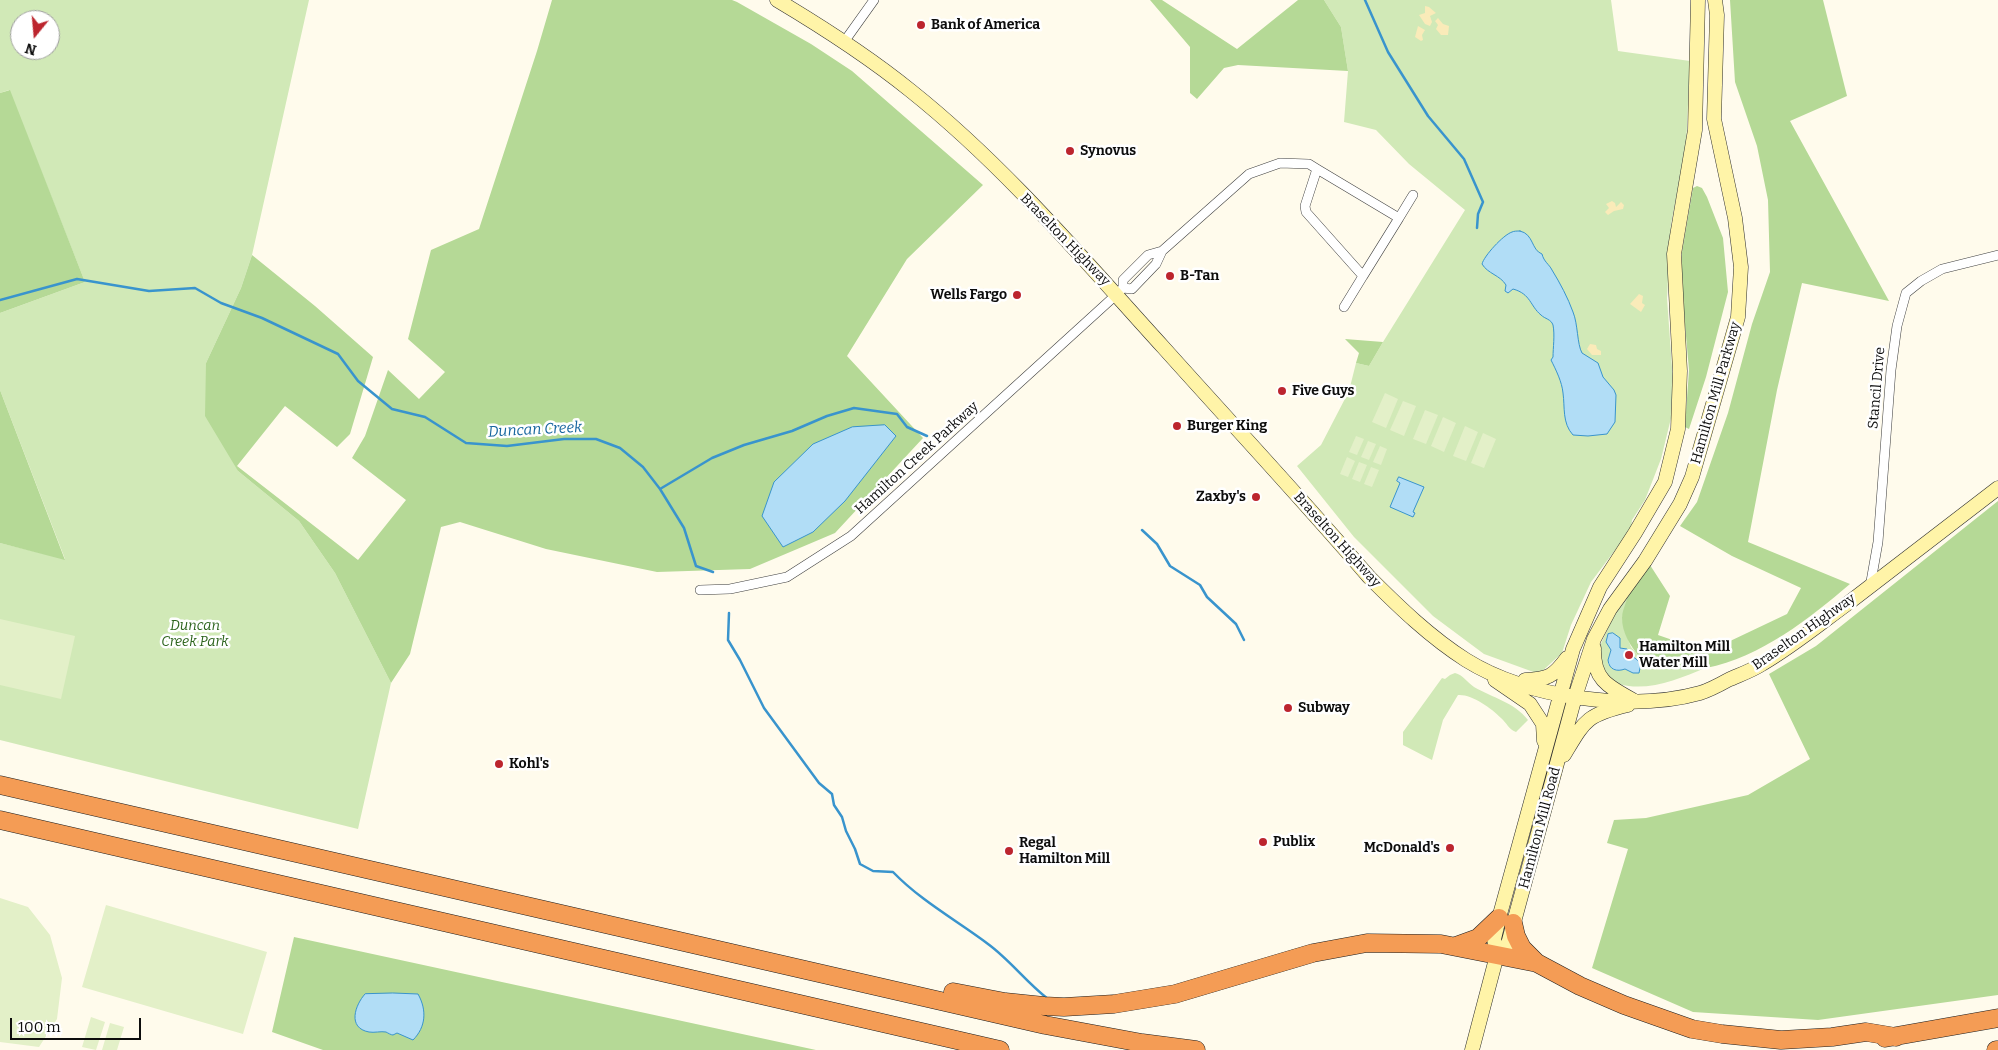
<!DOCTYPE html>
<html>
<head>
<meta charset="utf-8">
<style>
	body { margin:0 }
	#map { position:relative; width:1998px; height:1050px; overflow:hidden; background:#fffbec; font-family:Bitter,serif }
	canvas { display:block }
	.north { position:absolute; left:10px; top:10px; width:50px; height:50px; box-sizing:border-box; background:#fff; border:1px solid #9e9e9e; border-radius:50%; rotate:197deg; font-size:14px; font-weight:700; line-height:20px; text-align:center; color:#0d0d0d }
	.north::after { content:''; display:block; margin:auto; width:18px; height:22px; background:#bc252e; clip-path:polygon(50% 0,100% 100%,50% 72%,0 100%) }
	.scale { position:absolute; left:10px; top:1018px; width:131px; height:22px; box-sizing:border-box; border:2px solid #0d0d0d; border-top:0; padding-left:6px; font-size:15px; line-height:18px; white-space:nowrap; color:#0d0d0d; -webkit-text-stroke:4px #fff; paint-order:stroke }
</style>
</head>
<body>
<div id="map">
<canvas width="1998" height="1050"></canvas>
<div class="north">N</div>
<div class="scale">100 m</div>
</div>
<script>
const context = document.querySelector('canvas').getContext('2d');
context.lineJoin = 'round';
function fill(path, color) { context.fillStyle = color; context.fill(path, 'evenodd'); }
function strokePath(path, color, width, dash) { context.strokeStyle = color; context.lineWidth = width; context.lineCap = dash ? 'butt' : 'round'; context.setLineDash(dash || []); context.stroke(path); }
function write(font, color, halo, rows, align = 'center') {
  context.font = font + ' Bitter,serif'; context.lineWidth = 5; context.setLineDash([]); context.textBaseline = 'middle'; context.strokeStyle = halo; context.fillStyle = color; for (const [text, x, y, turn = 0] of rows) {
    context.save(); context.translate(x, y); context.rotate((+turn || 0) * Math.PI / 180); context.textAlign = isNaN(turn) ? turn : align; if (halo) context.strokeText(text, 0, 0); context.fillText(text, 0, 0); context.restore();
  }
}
fill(new Path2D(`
	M0,0h309l-57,255 -11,33 -35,75 32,108 61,50 36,52 56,110 -33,146 -358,-89v-197l65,16 -65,-169v-77l85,-31 -76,-192 -9,3zM20,20h30v30h-30z
	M1324,0h287l7,51 72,10 -4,86 -15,77 -4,74 6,84 -2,36 -10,41 -16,41 -13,20 -1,9 -40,53 -20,43 -9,28 -23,21 -55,-20 -51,-38 -79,-79 -57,-71 24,-21 28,-54 7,-28 13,3 14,-24 82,-132 -56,-46 -33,-34 -32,-8 4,-51 -7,-44z
	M1628,592v6l-6,19 3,15 6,15 15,17 8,5 51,-1c-30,13 -72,30 -102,8l-4,-28 21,-46zM1619,645l1,3 18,12 -10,9 -14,1 -6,-6 3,-14 -1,-2z
	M1455,673c8,2 12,9 19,14 19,11 40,15 54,33l-12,12c-8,-3 -9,-9 -15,-14 -10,-10 -29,-24 -43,-23l-15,25 -11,40 -29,-15v-13l39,-54 3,1 5,-4z`), '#d1e9b7');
fill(new Path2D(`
	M552,0h180l5,2 74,42 41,27 131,114 -76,74 -60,97 76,82 -88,95 -85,36 -93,3 -111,-23 -86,-27 -19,5 -31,127 -19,29 -56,-110 -36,-52 -61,-50 -33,-55 1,-53 35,-75 11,-33 63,51 58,51 -23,77 -13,13 -52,-41 -48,60 121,94 48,-60 -54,-42 13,-22 23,-66 31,29 26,-27 -37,-33 23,-89 48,-21 58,-178z
	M1150,0h12l75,49 61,-49h26l17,27 7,44 -110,-6 -14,3 -27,31 -7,-6v-46z
	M1730,0h93l24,96 -57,25 99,180 -87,-18 -25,107 -29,152 102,42c-41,35 -89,73 -144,84 -9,2 -21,1 -30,1 -20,-1 -24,2 -37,-13 -9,-10 -17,-24 -17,-38 0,-9 6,-17 6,-26l22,-27 20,31 -12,39 49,17 80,-38 14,-26 -69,-32 -52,-30 17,-24 31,-89 24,-89 18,-52 -2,-72 -11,-54 -22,-64z
	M10,90l75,192 -85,31v-220z
	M1697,186l5,2 5,9 16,41 5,54 -22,85 -17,52 -4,-2 4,-57 -8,-91 1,-27 11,-64z
	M1345,339l38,3 -14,24 -13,-3 3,-10z
	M0,390l65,170 -65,-17z
	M1998,501v494l-180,25 -125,-8 -101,-44 36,-119 -21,-6 7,-23 32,-2 102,-23 62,-36 -41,-85 47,-28z
	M294,937l522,113h-493l-51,-18z`), '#b5d996');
fill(new Path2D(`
	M1425,6l4,1 7,6 -6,3 2,6 -2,4 -5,-2 -6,-9 6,-2z
	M1438,18l5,6 6,2 -1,9h-7l-5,-6 2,-4 -3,-4z
	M1418,26l7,4 -3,5 1,5 -2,1 -6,-4z
	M1612,201l3,2 1,4 5,-5 3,3 -1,4 -9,2 -6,4 -3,-3 4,-4 -3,-4z
	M1639,294l4,2 -1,7 3,2 -4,7 -11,-8z
	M1590,344l6,1 1,4 4,2v4h-9l-5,-6z`), '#faebb9');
fill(new Path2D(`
	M1385,393l13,6 -12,29 -14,-6z
	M1403,401l13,5 -12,30 -14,-6z
	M1425,410l13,5 -12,29 -13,-5z
	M1443,417l13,6 -12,29 -13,-6z
	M1465,426l13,6 -12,29 -13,-5z
	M1483,433l13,6 -12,29 -13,-5z
	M1356,436l8,3 -7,16 -8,-3z
	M1368,441l8,3 -7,16 -8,-3z
	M1380,446l7,3 -6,16 -8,-3z
	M1347,457l8,4 -7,16 -8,-3z
	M1359,462l8,3 -7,17 -8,-3z
	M1371,467l8,3 -7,17 -8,-3z
	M0,619l75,17 -14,63 -61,-14z
	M0,898l28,9 22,28 12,43 -5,41 -18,28 -39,-5z
	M106,905l161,47 -24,82 -161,-47z
	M91,1017l14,5 -9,28 -14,-3z
	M110,1023l14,4 -7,23h-15z`), '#e3f0c8');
const water = new Path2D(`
	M1520,231c14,3 11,19 22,23 2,8 7,10 10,16 8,13 16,28 21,42 5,12 4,32 9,41l16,10 5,14 11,13 2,5 -1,27 -8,12 -19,2 -15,-1c-11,-12 -8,-28 -10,-42 -1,-11 -7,-23 -12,-33l2,-3c0,-9 2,-22 0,-32 -2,-6 -8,-6 -12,-10 -11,-9 -10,-21 -28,-26l-5,4 -3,-2 1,-6c-6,-10 -18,-11 -24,-21 2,-8 21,-29 30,-32 2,-1 5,-1 8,-1z
	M885,425l11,11 -51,65 -32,31 -30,15 -21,-31 12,-34 39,-38 39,-17z
	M1399,477l25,10 -11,25 2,1 -2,4 -23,-10 10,-24 -3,-2z
	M1613,633l7,5v10l7,1 4,6 10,8 -2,10h-6l-8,-4c-8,3 -16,1 -17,-9l3,-10 -5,-8 2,-8z
	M393,993l25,1c9,16 8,33 -5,46l-16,-7 -4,2c-2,0 -5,-2 -7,-3 -5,-1 -12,1 -17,0 -22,-4 -14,-27 -4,-38z`);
fill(water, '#b1ddf6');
strokePath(water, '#3994cd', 1);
strokePath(new Path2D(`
	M1365,0l23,52 40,64 36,43 19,43 -5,12 -1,14
	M0,300l77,-21 72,12 46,-3 26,15 41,15 76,36 20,27 34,28 33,8 41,26 41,3 57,-7h32l24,9 23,19 17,22 24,39 12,38 17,6
	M660,489l52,-31 32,-13 48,-14 35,-15 27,-8 43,6 10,13 20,9
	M1142,530l15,14 13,22 30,19 7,12 29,27 8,16
	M729,613l-1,27 12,20 24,48 55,75 13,11 2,11 8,12 4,14 9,18 5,15 13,7 20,1c28,29 63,48 95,72 22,16 38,38 60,55`), '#3994cd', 2.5);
const street = new Path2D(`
	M844,42l30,-42
	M1399,218l14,-23
	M1123,288l9,1 24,-25 6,-13 87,-77 31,-11 29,1 8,5 82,49 -36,58 -57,-64 -1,-6 12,-37
	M1344,307l19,-31
	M1870,587l8,-45 13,-172 6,-44 9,-33 15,-12 21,-12 56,-14
	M700,590l30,-1 57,-12 64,-41 266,-242 6,-6v-8l25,-25 14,-4`);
const secondary = new Path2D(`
	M777,0c47,28 92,57 134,91 94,75 172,168 252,256 69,77 139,152 206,230 30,30 61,60 97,83 61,38 166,52 234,33 10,-3 19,-8 28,-13 11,-5 23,-9 34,-16 31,-18 60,-42 89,-63 49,-38 98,-75 147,-113
	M1594,648c-1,31 13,38 39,52
	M1495,680l35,24 13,20 1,17
	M1525,680c23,-1 28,-3 42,-22
	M1564,755c21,-35 22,-40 64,-50
	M1497,955l11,-11 67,-247 19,-58 16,-30 35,-48 35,-57 12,-27 46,-160 3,-50 -6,-49 -21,-99 3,-104 -2,-15
	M1472,1050l25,-95 -3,-16 5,-21 74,-269 27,-62 35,-54 30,-51 13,-53 2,-58 -6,-117 21,-124 3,-130`);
const highway = new Path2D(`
	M0,785l1045,240 97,18 54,7
	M0,820l1000,230
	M1513,923l3,13 6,12 15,15 43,23 44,19 68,24 30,5 59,6 51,-3 34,-5 30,5
	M1456,946l22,-8 21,-20
	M953,992l52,10 39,4 20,1 50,-3 61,-10 138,-41 54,-10 74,1 96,19
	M1885,1038l113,-20
	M1996,1050h2`);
strokePath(street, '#404040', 10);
strokePath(secondary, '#2f2f2f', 15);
strokePath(highway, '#1e1e1e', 19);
strokePath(street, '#fff', 9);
strokePath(secondary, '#fff4a8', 14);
strokePath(highway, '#f49c55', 18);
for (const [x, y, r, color] of [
	[921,25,5,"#bc252e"],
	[1070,151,5,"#bc252e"],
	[1170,276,5,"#bc252e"],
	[1017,295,5,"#bc252e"],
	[1282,391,5,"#bc252e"],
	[1177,426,5,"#bc252e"],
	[1256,497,5,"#bc252e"],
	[1629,655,5,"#bc252e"],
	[1288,708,5,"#bc252e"],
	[499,764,5,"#bc252e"],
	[1263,842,5,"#bc252e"],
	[1450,848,5,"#bc252e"],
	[1009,851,5,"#bc252e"]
]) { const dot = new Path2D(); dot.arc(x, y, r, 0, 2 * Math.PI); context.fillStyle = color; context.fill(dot); strokePath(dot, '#fff', 2); }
write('bold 14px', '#0d0d0d', '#fff', [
	["Bank of America",931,25],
	["Synovus",1080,151],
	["B-Tan",1180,276],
	["Wells Fargo",1007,295,"right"],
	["Five Guys",1292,391],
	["Burger King",1187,426],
	["Zaxby's",1246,497,"right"],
	["Hamilton Mill",1639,647],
	["Water Mill",1639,663],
	["Subway",1298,708],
	["Kohl's",509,764],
	["Publix",1273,842],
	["Regal",1019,843],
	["Hamilton Mill",1019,859],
	["McDonald's",1440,848,"right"]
], 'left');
write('14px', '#0d0d0d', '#fff', [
	["Braselton Highway",1065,240,46],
	["Stancil Drive",1877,388,-85],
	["Hamilton Mill Parkway",1716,393,-74],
	["Hamilton Creek Parkway",917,458,-42],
	["Braselton Highway",1337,540,48],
	["Braselton Highway",1804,632,-35],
	["Hamilton Mill Road",1540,828,-75]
]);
write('italic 14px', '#2d641d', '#fff', [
	["Duncan",195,626],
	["Creek Park",195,642]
]);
write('italic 15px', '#16659e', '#fff', [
	["Duncan Creek",535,430,-3]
]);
</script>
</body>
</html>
